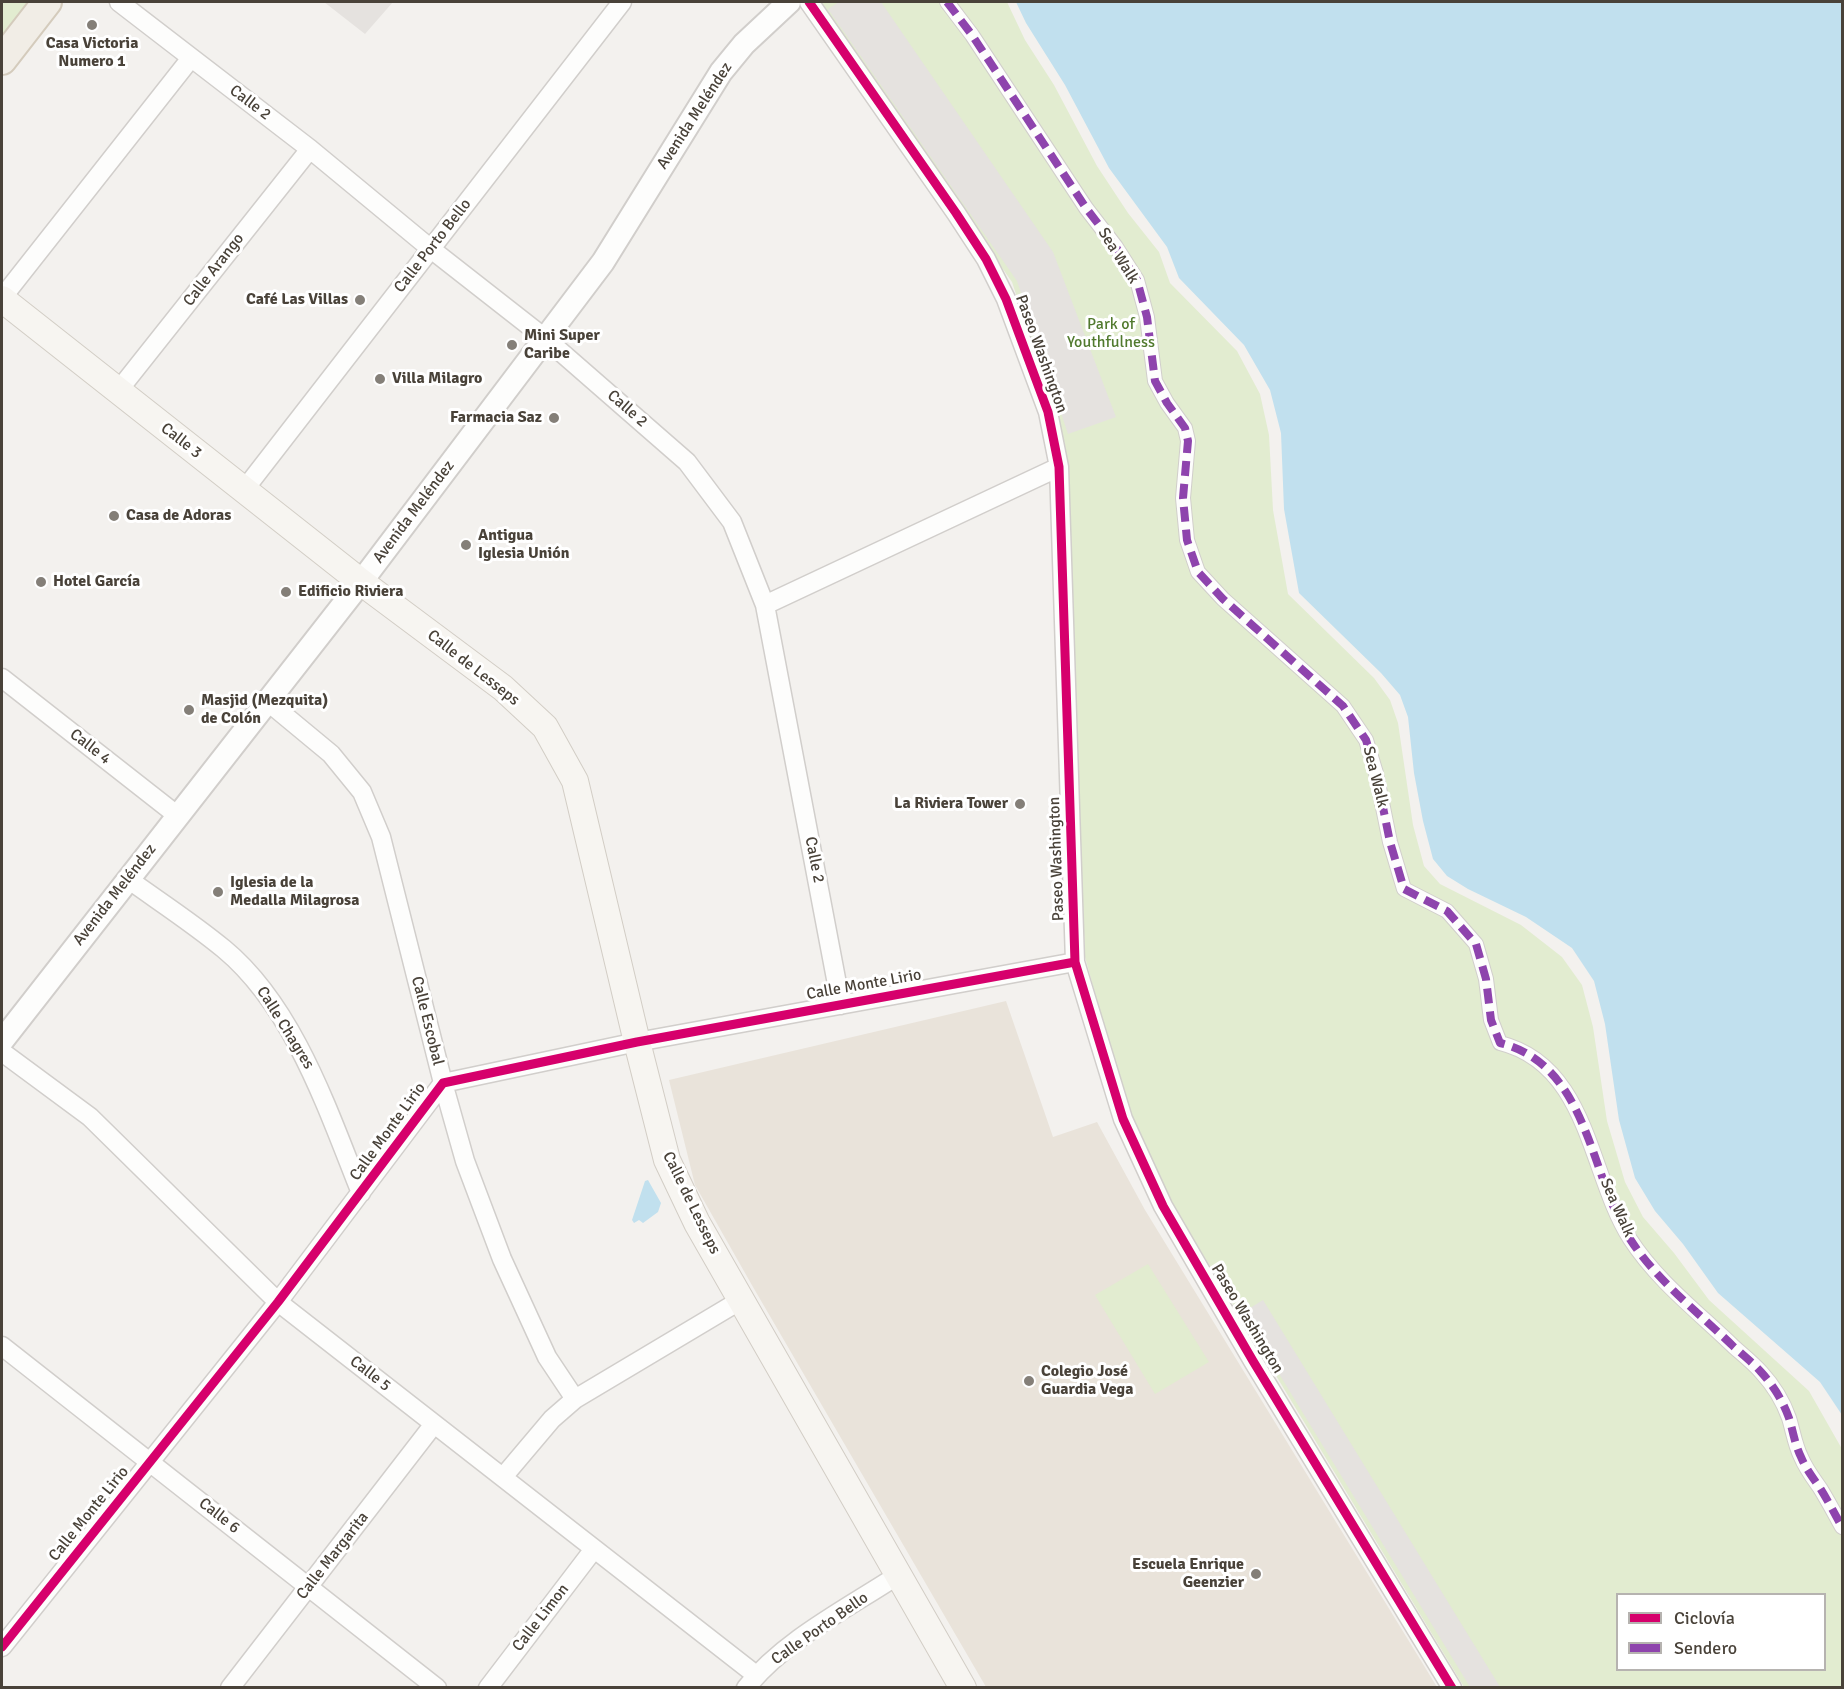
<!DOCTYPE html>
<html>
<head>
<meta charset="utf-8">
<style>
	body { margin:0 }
	#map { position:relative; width:1844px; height:1689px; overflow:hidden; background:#f3f1ee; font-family:Signika,sans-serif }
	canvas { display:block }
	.frame { position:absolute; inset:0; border:3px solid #494239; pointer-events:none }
	.legend { position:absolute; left:1616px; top:1593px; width:210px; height:78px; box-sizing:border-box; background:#fff; border:2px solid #b6b3b0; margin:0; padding:8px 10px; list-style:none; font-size:18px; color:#494239 }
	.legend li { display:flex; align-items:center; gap:12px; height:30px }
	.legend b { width:30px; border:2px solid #b6b3b0 }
</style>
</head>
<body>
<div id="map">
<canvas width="1844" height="1689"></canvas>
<div class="frame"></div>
<ul class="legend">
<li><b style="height:8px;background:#d6006c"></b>Ciclovía</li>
<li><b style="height:8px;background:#8e44ad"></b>Sendero</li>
</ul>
</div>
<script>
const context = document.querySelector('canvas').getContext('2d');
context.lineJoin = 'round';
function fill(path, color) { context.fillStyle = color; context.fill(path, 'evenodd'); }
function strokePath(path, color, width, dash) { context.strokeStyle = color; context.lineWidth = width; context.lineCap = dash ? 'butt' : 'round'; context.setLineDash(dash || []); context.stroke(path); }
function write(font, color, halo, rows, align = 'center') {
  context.font = font + ' Signika,sans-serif'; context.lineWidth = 6; context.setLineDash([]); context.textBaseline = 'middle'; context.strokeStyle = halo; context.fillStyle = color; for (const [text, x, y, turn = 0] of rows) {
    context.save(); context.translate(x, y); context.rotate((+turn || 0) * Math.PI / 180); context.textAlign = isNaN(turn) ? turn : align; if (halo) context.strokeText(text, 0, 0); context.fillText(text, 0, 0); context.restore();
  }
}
fill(new Path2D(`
	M1006,1001l47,136 44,-15 48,88 292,477h-451l-233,-400 -58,-102 -26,-105z`), '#e9e3da');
fill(new Path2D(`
	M2,2h27l-27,36z
	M815,2h192l18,38 29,45 43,81 31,47 31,39 11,31 67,68 23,43 9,41 4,75 15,84 86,84 16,22 8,23 15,102 11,41 16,18 81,41 41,32 20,28 11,42 14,94 18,61 18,35 31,36 35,47 100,91 33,58v238h-378l-294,-487 -42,-87 -43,-156 -20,-513 -53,-162zM1618,1594h206v76h-206z
	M1148,1264l61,98 -54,32 -60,-99z`), '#e2ecd0');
fill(new Path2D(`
	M324,2h69l-28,32z
	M839,2h42l172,250 63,165 -48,17 -51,-153 -189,-272z
	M1263,1300l237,387h-30l-228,-374z`), '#e5e2df');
fill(new Path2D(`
	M1016,2h826v1413l-22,-33 -102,-89 -35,-49 -28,-33 -20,-33 -16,-58 -14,-96 -11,-43 -22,-33 -46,-31 -58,-28 -21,-13 -14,-17 -10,-38 -9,-48 -6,-56 -8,-22 -19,-22 -82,-80 -15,-84 -3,-76 -11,-43 -26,-45 -65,-67 -12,-31 -58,-79 -44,-83 -39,-62z
	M648,1180l13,23 -3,9 -15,11 -4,-3 -5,3 -2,-3 13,-39z`), '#c1e0ee');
const pedestrian = new Path2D(`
	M947,2l25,33 114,173 30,39 21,33 10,37 8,64 12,22 18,25 3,13 -5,57 4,42 11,32 25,27 120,107 23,34 10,33 14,69 14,47 43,22 29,33 10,35 5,41 9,23c89,22 89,132 130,196 27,42 69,74 104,108 9,8 19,16 27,25 12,13 22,29 28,46 4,13 6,27 12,39 5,12 12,21 19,31 8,13 15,26 22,39`);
const minor = new Path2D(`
	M119,2l191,147 121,100 115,90 141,123 45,60 33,83 76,400
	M809,2l147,211 30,46 20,40 42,113 11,55 16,495 48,157 40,87 90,155 199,327
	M2,298l189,-240
	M118,391l192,-242
	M244,490l378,-488
	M765,605l294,-138
	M2,678l176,138
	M267,701l64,53 31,38 19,45 62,246 22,78 37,98 45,98 28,42
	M128,879c32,23 66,45 96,70 70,58 104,162 137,244
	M2,1052l88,65 188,185 478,373
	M2,1346l435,342
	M503,1477l49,-58 23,-20 166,-99
	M2,1647l276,-345 165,-219 194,-41 438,-80
	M230,1688l204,-264
	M488,1688l106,-139
	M746,1688c38,-48 102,-80 152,-113`);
const tertiary = new Path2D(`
	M2,1041l359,-459 242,-320 118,-190 23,-28 45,-42`);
const secondary = new Path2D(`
	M2,299l359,283 142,106 42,39 30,54 62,261 30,118 30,63 266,465`);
const primary = new Path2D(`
	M2,60l45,-58`);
strokePath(pedestrian, '#d1cecb', 16);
strokePath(minor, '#d1cecb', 21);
strokePath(tertiary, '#d1cecb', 26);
strokePath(secondary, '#d2cdc5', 28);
strokePath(primary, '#d4cbbc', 32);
strokePath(pedestrian, '#fdfdfc', 14);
strokePath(minor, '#fdfdfc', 18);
strokePath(tertiary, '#fdfdfc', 22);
strokePath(secondary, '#f7f5f1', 26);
strokePath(primary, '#f1ede6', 28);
strokePath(new Path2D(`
	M947,2l25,33 114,173 30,39 21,33 10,37 8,64 12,22 18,25 3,13 -5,57 4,42 11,32 25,27 120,107 23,34 10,33 14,69 14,47 43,22 29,33 10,35 5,41 9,23c89,22 89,132 130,196 27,42 69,74 104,108 9,8 19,16 27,25 12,13 22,29 28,46 4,13 6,27 12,39 5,12 12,21 19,31 8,13 15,26 22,39`), '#8e44ad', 8, [15, 8]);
strokePath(new Path2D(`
	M809,2l147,211 30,46 20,40 42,113 11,55 16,495 48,157 40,87 90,155 199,327
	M2,1647l276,-345 165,-219 194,-41 438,-80`), '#d6006c', 9);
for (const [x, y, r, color] of [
	[92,25,6,"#847f78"],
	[360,300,6,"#847f78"],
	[512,345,6,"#847f78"],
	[380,379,6,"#847f78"],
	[554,418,6,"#847f78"],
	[114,516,6,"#847f78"],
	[466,545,6,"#847f78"],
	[41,582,6,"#847f78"],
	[286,592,6,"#847f78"],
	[189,710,6,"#847f78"],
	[1020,804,6,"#847f78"],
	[218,892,6,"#847f78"],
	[1029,1381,6,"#847f78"],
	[1256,1574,6,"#847f78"]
]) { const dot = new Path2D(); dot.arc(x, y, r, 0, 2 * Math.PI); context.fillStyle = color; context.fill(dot); strokePath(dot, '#fff', 2); }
write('bold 16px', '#494239', '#fff', [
	["Casa Victoria",92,44,"center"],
	["Numero 1",92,62,"center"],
	["Café Las Villas",348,300,"right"],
	["Mini Super",524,336],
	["Caribe",524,354],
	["Villa Milagro",392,379],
	["Farmacia Saz",542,418,"right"],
	["Casa de Adoras",126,516],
	["Antigua",478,536],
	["Iglesia Unión",478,554],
	["Hotel García",53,582],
	["Edificio Riviera",298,592],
	["Masjid (Mezquita)",201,701],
	["de Colón",201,719],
	["La Riviera Tower",1008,804,"right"],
	["Iglesia de la",230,883],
	["Medalla Milagrosa",230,901],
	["Colegio José",1041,1372],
	["Guardia Vega",1041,1390],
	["Escuela Enrique",1244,1565,"right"],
	["Geenzier",1244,1583,"right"]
], 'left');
write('16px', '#494239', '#fff', [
	["Calle 2",250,103,37],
	["Avenida Meléndez",695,116,-57],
	["Calle Porto Bello",433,246,-52],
	["Sea Walk",1118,256,58],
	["Calle Arango",214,270,-52],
	["Paseo Washington",1041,354,70],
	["Calle 2",627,409,41],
	["Calle 3",181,441,38],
	["Avenida Meléndez",414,512,-53],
	["Calle de Lesseps",473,668,38],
	["Calle 4",90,747,38],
	["Sea Walk",1375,777,76],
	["Paseo Washington",1057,859,-92],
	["Calle 2",814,860,79],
	["Avenida Meléndez",115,895,-52],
	["Calle Monte Lirio",864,985,-10],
	["Calle Escobal",427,1021,76],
	["Calle Chagres",285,1028,58],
	["Calle Monte Lirio",388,1132,-54],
	["Calle de Lesseps",691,1203,64],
	["Sea Walk",1617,1208,66],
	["Paseo Washington",1247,1319,59],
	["Calle 5",370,1374,38],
	["Calle Monte Lirio",89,1514,-51],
	["Calle 6",219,1516,38],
	["Calle Margarita",333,1556,-52],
	["Calle Limon",541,1618,-52],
	["Calle Porto Bello",820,1629,-35]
]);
write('16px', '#517a2e', '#fff', [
	["Park of",1111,325],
	["Youthfulness",1111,343]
]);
</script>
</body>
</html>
